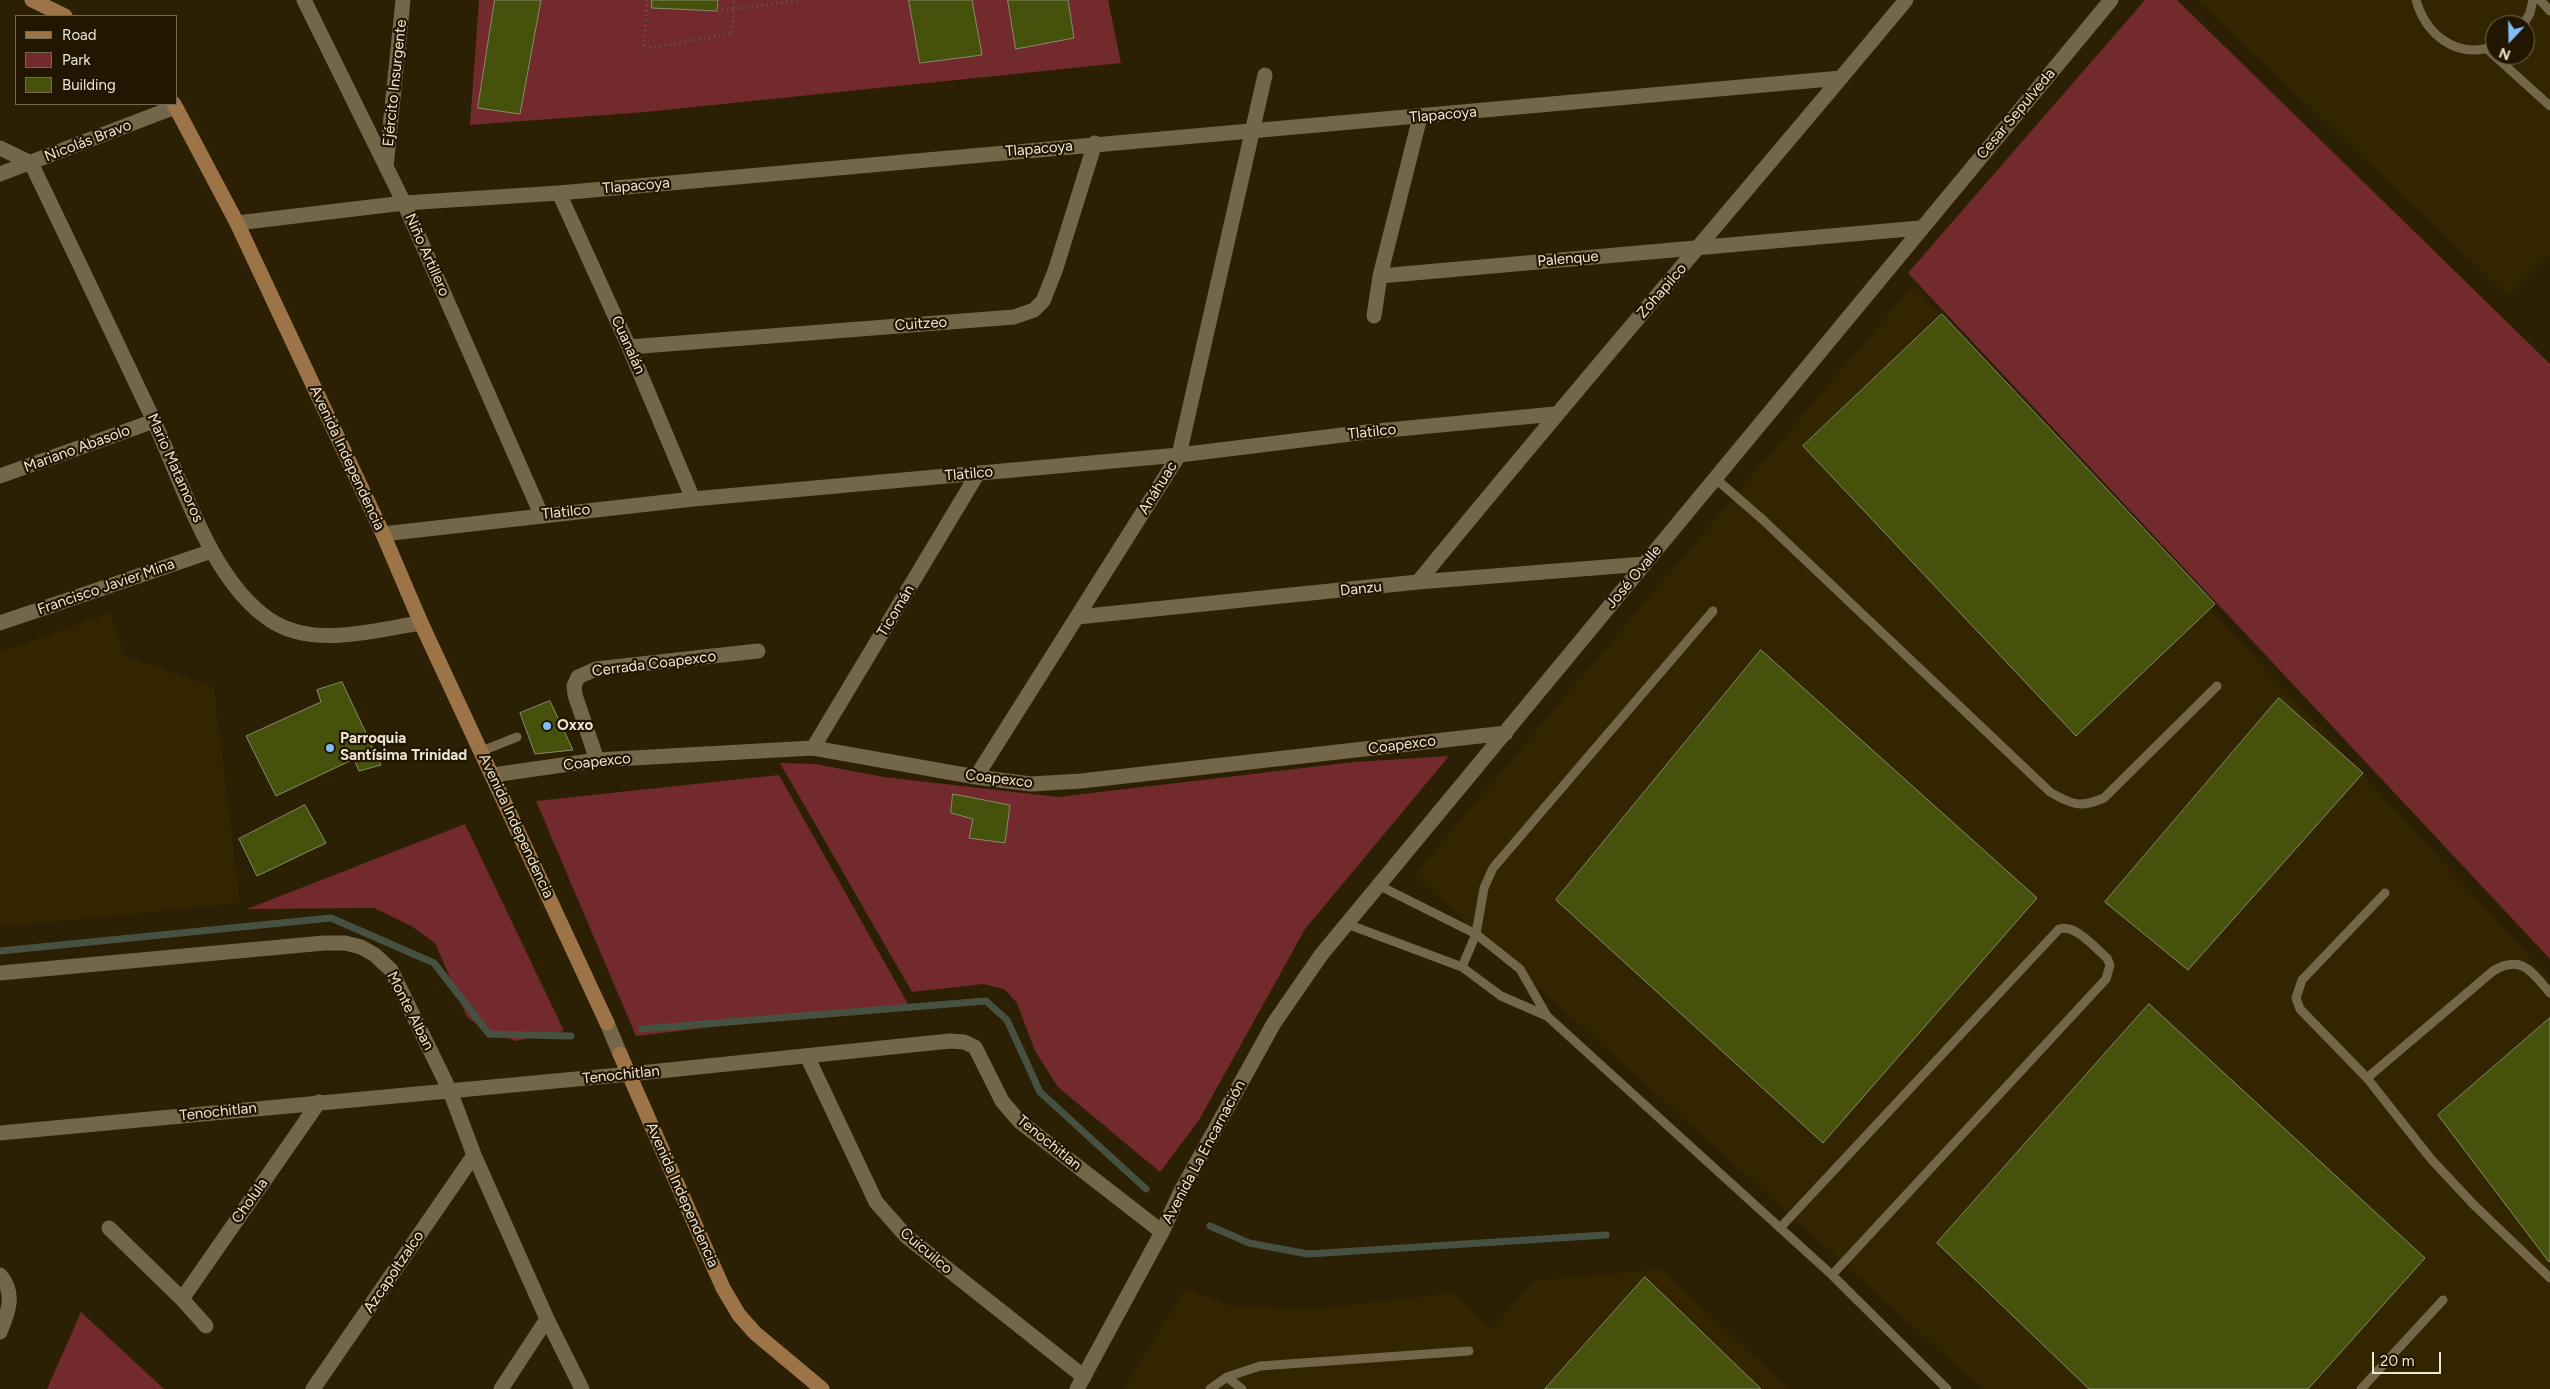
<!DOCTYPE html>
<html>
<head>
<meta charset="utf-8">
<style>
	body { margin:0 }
	#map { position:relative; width:2550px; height:1389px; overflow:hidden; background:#2b2003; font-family:Figtree,sans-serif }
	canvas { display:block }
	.legend { position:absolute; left:15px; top:15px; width:162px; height:90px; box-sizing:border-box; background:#221600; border:1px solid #736955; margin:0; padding:6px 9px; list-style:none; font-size:15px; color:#ece5d4 }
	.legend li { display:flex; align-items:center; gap:10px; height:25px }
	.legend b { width:25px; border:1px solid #736955 }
	.north { position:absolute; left:2485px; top:15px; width:50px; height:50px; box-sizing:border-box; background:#221600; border:1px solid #736955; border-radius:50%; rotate:201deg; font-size:14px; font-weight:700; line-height:20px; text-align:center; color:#ece5d4 }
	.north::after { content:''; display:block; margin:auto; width:18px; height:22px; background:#81bcfa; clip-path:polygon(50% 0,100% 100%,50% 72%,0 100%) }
	.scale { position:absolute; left:2372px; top:1352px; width:69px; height:22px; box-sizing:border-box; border:2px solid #ece5d4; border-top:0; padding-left:6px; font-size:15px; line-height:18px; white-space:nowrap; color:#ece5d4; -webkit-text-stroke:4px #221600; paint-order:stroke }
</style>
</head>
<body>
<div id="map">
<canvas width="2550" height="1389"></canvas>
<ul class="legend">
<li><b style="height:6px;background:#9c7448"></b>Road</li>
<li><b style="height:14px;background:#732a2c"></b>Park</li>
<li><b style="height:14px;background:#46520b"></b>Building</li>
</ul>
<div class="north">N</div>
<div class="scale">20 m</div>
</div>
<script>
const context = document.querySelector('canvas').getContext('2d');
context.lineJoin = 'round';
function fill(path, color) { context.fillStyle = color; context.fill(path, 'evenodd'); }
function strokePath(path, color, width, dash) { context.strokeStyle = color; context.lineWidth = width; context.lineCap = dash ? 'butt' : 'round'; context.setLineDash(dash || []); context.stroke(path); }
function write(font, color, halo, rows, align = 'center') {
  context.font = font + ' Figtree,sans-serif'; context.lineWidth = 4.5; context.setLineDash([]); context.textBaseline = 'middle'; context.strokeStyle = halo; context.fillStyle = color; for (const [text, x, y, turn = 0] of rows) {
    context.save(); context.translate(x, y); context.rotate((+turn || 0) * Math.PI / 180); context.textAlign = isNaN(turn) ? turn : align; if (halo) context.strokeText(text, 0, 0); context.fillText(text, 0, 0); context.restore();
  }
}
fill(new Path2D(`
	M2197,0h353v255l-42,41zM2495,25h30v30h-30z
	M1913,285l637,693v411h-568l-568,-514z
	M110,613l16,44 88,30 26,216 -240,24v-275z
	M1661,1269l128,120h-666l62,-100 42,16 80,5 146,-17 39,36 41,-48z`), '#332500');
fill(new Path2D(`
	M479,0h629l13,63 -476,49 -175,13z
	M2145,0h32l373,364v595l-642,-686z
	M1449,756l-144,173 -106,191 -39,52 -102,-85 -23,-36 -18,-48 -13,-14 -21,-5 -71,8 -132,-229 35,1 69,13 174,20 296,-35z
	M779,775l129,229 -272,32 -100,-235z
	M465,824l99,207 -48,10 -31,-11 -18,-13 -32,-74 -24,-17 -37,-18 -127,1z
	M81,1312l83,77h-117z`), '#732a2c');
strokePath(new Path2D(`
	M0,951l331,-33 103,45 55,71 82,2
	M642,1029l344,-28 21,19 33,72 106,97
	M1210,1226l39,17 59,11 298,-19`), '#475142', 7);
const building = new Path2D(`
	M495,0h46l-21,114 -42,-6z
	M652,0h66l-1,11 -65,-3z
	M909,0h63l10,55 -62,8z
	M1008,0h60l6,38 -58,11z
	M1942,314l273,290 -139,132 -273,-290z
	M1761,650l276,248 -214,245 -267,-243z
	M342,682l39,83 -22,6 -5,-12 -78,37 -30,-60 75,-34 -4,-12z
	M2279,698l84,75 -175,197 -83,-68z
	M550,701l23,49 -38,4 -15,-41z
	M953,794l57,11 -5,38 -36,-5 4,-19 -22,-6z
	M305,805l21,38 -69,33 -18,-37z
	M2149,1004l276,254 -117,131h-219l-152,-146z
	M2550,1018v243l-1,1 -111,-147z
	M1645,1277l116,112h-216z`);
fill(building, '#46520b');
strokePath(building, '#848d6d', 1);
strokePath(new Path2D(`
	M647,0l-3,49 89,-16 1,-33
	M717,11l86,-11`), '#665c43', 3, [1, 4]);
strokePath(new Path2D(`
	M2416,0c10,35 41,60 79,46
	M2540,0l10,11
	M2523,25l7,-12 3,-13
	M2487,49l63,57
	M1716,479l46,40 288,273c22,13 31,16 54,6l113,-112
	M482,751l35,-14
	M1380,886l96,48 44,35 27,47 285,259 115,114
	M2385,893l-83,87 -6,18 4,11 67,69 64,81 42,45 77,74
	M1347,924l115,43 39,29 46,20
	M1462,967l14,-33 8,-46 9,-20 220,-257
	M2367,1078l126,-107c29,-17 39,1 57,22
	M1780,1228l279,-299c17,-5 36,19 48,29l3,7 -4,14 -274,296
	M1227,1377l15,12
	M1210,1389l17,-12 33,-11 209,-15
	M2361,1389l82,-89`), '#746749', 9);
strokePath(new Path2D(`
	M304,0l100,203 137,311
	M0,148l31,15c41,85 82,171 122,256 29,63 58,162 117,201 44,29 103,10 151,3
	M386,167l17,-167
	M0,174l175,-67
	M559,193l70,154 64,152
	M237,223l167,-20 155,-10 1282,-115
	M1380,276l540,-48
	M1374,316l6,-40 40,-159
	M629,347l385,-30 20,-7 9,-9 12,-30 40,-128
	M0,476l154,-55
	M383,534l310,-35 486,-44 188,-23 188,-18
	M1418,582c160,-196 326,-387 488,-582
	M1077,617l341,-35 226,-18
	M0,623l212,-72
	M813,748l165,-275
	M597,760l-22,-65 -1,-9 4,-9 18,-8 162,-18
	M493,775l104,-15 216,-12 163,29 55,7 50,-3 425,-48
	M976,777l203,-322 86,-380
	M0,973l324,-30h21l16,4 14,8 16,15 59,121 24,64 73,164 35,70
	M607,1023l13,31
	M807,1056l69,146 30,34 178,141
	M0,1133l630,-59 320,-33 14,1 11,5 27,54 17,20 143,111
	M109,1228l73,71 24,27
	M0,1275c16,18 8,38 0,57
	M182,1299l137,-197
	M313,1389l161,-234
	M501,1389l46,-70
	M1077,1389l85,-157 19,-41 93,-168 47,-68 790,-955`), '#746749', 15);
strokePath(new Path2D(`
	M32,0l33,16
	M174,104l63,119 146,311 38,89 186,400
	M620,1054l103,234 16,27 16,18 67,56`), '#9c7448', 15);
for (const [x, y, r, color] of [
	[547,726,5,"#81bcfa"],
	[330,748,5,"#81bcfa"]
]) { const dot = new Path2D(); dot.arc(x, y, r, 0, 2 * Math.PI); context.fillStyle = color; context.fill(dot); strokePath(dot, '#221600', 2); }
write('15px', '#ece5d4', '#221600', [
	["Ejército Insurgente",395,83,-84],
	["Cesar Sepulveda",2016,114,-50],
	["Tlapacoya",1443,115,-5],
	["Nicolás Bravo",88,141,-21],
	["Tlapacoya",1039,149,-5],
	["Tlapacoya",636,186,-5],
	["Niño Artillero",427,255,66],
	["Palenque",1568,259,-5],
	["Zohapilco",1662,291,-49],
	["Cuitzeo",921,324,-4],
	["Cuanalán",628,345,66],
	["Tlatilco",1372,432,-6],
	["Mariano Abasolo",77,449,-20],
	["Avenida Independencia",347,458,65],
	["Mario Matamoros",175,468,66],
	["Tlatilco",969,474,-5],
	["Anáhuac",1158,488,-58],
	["Tlatilco",566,512,-6],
	["José Ovalle",1634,577,-50],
	["Francisco Javier Mina",106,587,-19],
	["Danzu",1361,589,-6],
	["Ticomán",896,611,-59],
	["Cerrada Coapexco",654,664,-7],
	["Coapexco",1402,745,-7],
	["Coapexco",597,762,-6],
	["Coapexco",999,779,7],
	["Avenida Independencia",516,826,65],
	["Monte Alban",410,1011,63],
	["Tenochitlan",621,1075,-6],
	["Tenochitlan",218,1112,-6],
	["Tenochitlan",1049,1143,39],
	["Avenida La Encarnación",1204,1152,-62],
	["Avenida Independencia",682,1195,66],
	["Cholula",250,1201,-55],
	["Cuicuilco",926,1251,40],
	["Azcapoltzalco",394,1272,-56]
]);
write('bold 15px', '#ece5d4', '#221600', [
	["Oxxo",557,726],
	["Parroquia",340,739],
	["Santísima Trinidad",340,756]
], 'left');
</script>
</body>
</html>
